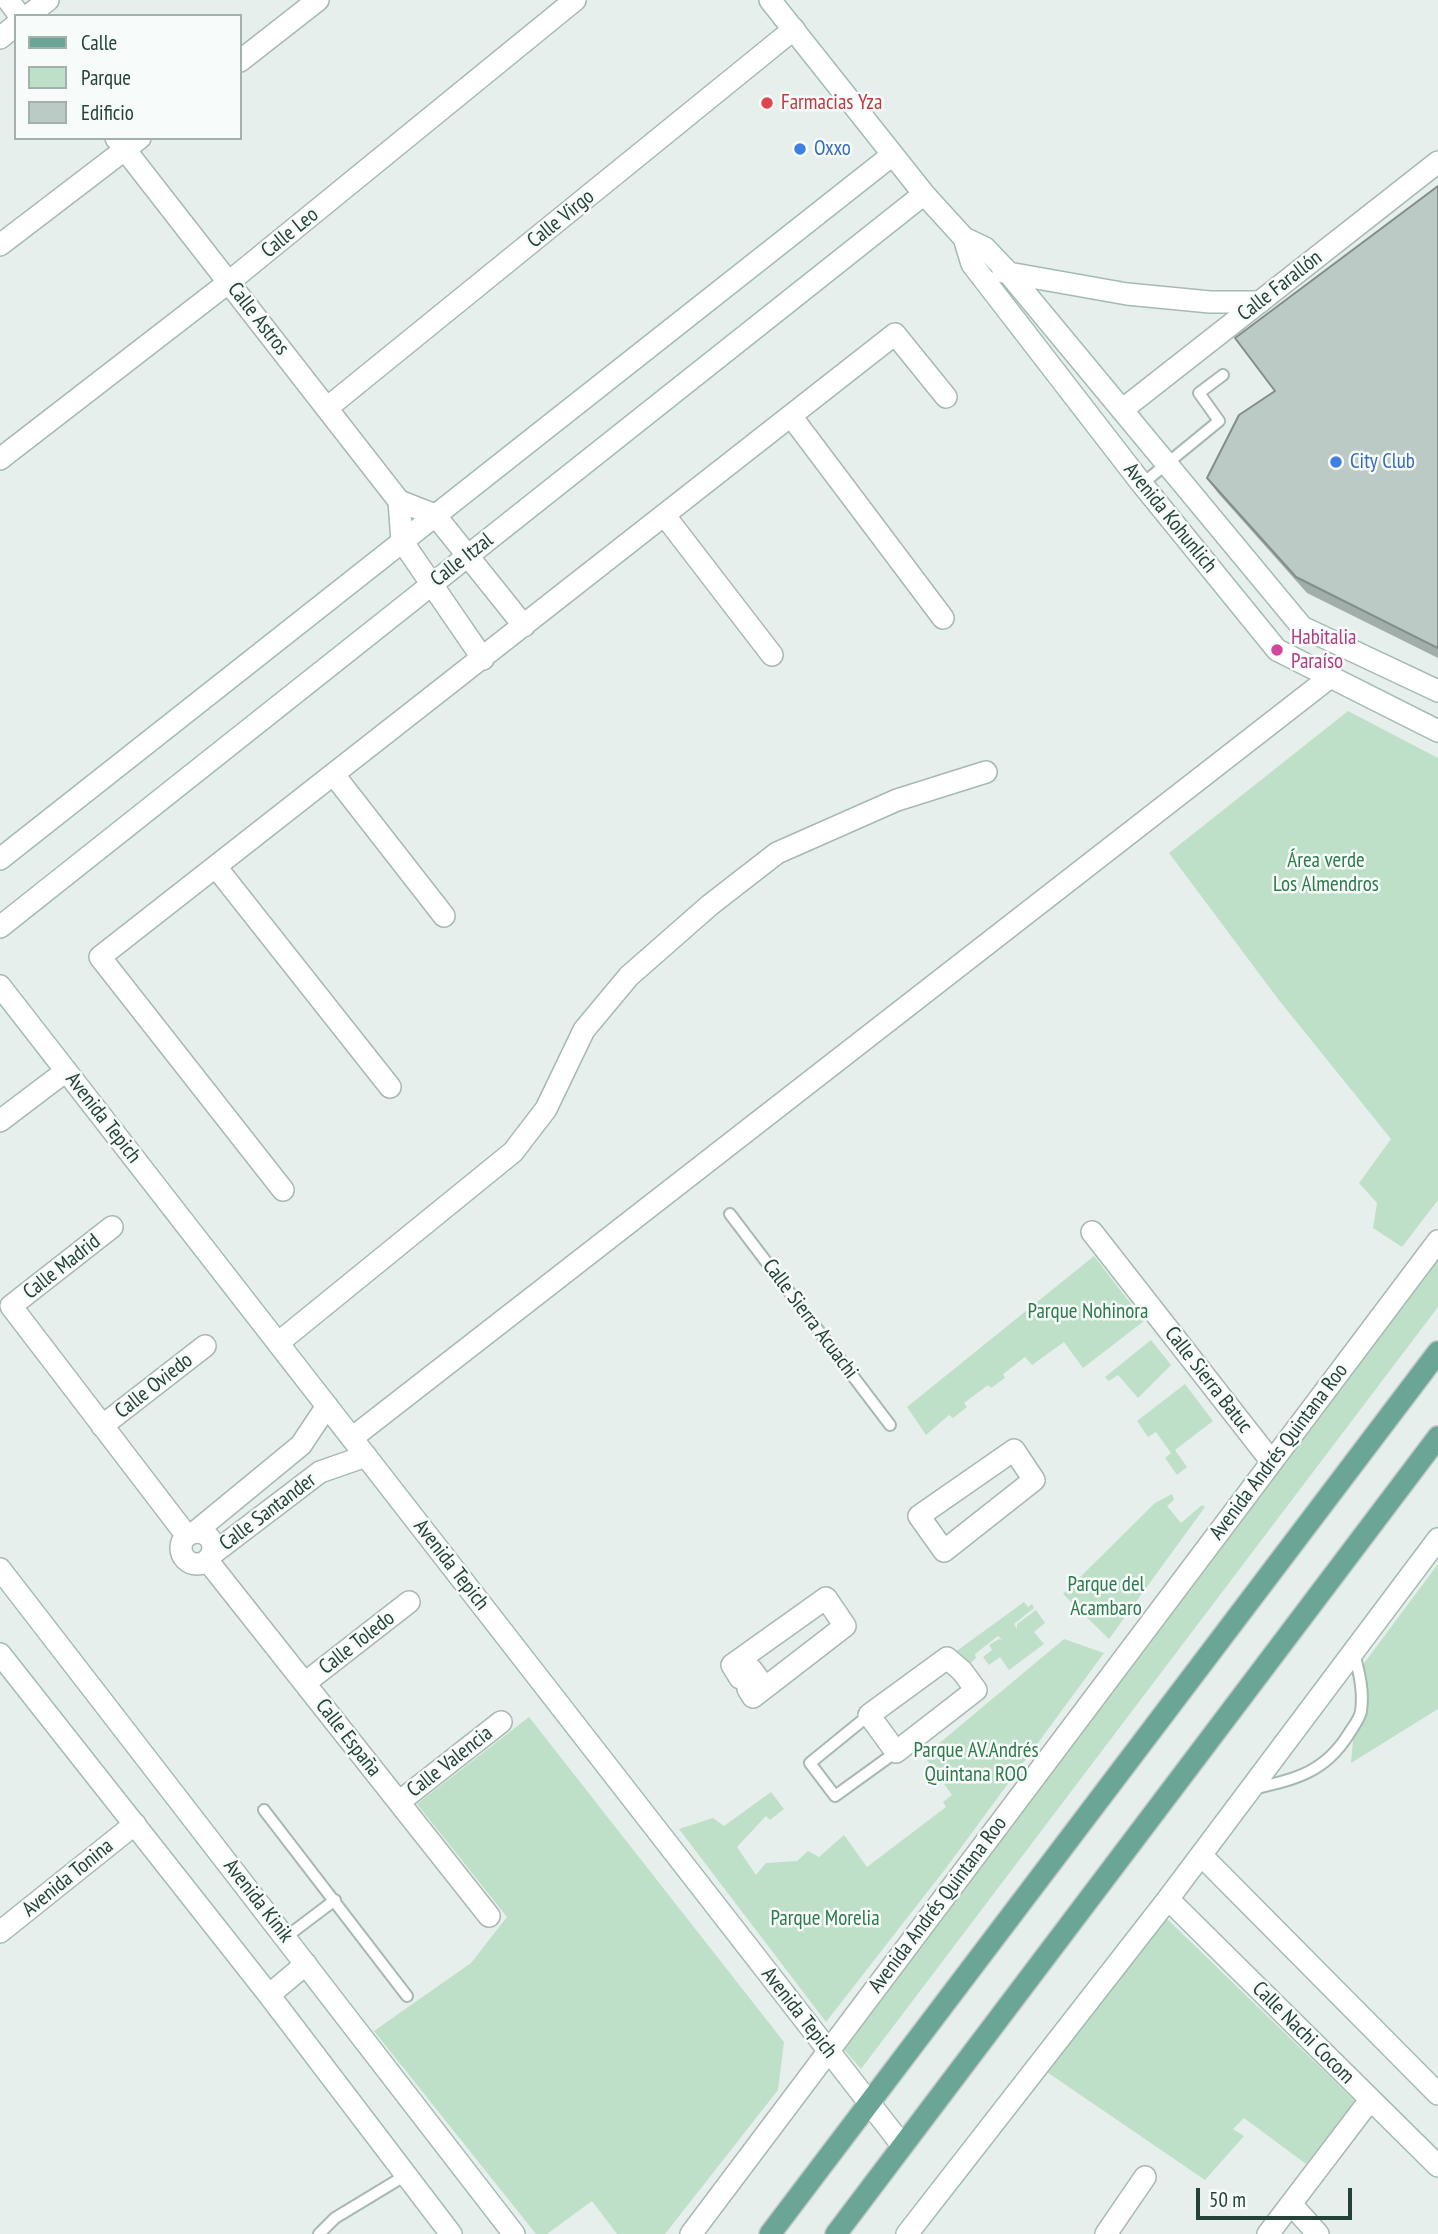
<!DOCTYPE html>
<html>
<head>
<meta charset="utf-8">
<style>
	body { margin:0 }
	#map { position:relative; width:1438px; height:2234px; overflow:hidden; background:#e6efeb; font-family:"PT Sans Narrow",sans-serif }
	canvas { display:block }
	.legend { position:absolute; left:14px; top:14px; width:228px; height:126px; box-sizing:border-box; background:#f7fbf9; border:2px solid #a3b1ad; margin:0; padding:9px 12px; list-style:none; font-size:21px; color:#24423a }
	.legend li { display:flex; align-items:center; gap:14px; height:35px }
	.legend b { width:35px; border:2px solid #a3b1ad }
	.scale { position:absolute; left:1196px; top:2188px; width:156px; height:32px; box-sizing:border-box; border:4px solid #24423a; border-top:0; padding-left:9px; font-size:21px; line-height:24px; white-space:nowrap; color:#24423a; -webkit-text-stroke:5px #f7fbf9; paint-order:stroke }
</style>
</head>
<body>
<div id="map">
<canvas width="1438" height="2234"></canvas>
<ul class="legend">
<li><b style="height:9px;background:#6aa596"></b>Calle</li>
<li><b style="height:19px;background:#bfe0c8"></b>Parque</li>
<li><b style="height:19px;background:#bbcac4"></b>Edificio</li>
</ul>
<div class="scale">50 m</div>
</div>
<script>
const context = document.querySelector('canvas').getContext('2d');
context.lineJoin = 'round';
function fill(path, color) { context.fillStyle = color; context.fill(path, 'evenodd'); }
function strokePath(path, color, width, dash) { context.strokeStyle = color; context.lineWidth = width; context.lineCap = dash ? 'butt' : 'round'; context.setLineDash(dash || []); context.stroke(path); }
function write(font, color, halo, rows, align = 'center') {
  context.font = font + ' "PT Sans Narrow",sans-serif'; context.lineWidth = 5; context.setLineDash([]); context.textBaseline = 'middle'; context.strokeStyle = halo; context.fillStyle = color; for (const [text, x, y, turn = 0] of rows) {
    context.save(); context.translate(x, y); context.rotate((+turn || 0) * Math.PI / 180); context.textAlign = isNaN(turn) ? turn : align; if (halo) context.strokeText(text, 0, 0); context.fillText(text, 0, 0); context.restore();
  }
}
fill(new Path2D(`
	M1348,711l90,47v442l-36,47 -29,-19 4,-25 -18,-20 32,-44 -113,-140 -109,-146z
	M1438,1255v52l-577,762 -20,-23z
	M1094,1256l50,65 -61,47 -19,-26 -32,23 -7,-8 -22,17 2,4 -14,10 -3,-3 -24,18 3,4 -14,11 -4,-3 -23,20 -19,-28z
	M1151,1340l20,25 -33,33 -20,-23 -9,6 -4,-4z
	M1185,1384l28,37 -38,29 12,17 -10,8 -12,-17 6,-5 -15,-21 -8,5 -11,-16z
	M1172,1494l2,6 -7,6 14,17 21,-18 3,2 -96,132 -46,-45 92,-91z
	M1438,1564v145l-87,54 8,-93z
	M1024,1602l4,5 4,-3 2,4 -20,16 3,5v-5l19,-14 9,13 -11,9 10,12 -35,26 -9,-13 -11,8 -6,-8 9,-7 -3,-5 10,-6 3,1 -4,-4 -23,18 1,4 -7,6 -22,-6z
	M1064,1639l40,14 -158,215 -120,154 -147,-193 34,-11 11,8 47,-34 13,17 -14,11 -4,-4 -29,31 19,28 10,-12 31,-2 11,-10 11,6 25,-22 23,32 79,-60 -3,-5 9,-7 -28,-39z
	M529,1717l255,325 -6,48 -113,144h-48l-25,-33 -45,33h-11l-162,-203 97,-68 36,-46 -90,-113z
	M1162,1914l194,188 -50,62 -62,-46 -11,11 11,7 -39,44 -164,-112z`), '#bfe0c8');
const lane = new Path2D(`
	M1142,484l77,-63 -20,-28 24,-18
	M730,1214l160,211
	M869,1715l27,37 -61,44 -25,-33z
	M1253,1789c42,-10 71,-16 95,-54 4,-7 12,-16 13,-24 3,-20 -2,-39 -7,-58
	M264,1810l143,186
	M286,1937l49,-37
	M319,2234l16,-16 71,-43`);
const street = new Path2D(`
	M8,0l12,16
	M28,16l20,-16
	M0,38l16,-13
	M240,61l78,-61
	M116,138l283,363 36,14 89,111
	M0,245l140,-107
	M327,408l467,-379
	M1122,410l316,-248
	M791,416l152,202
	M0,459l229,-177 346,-282
	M399,501l3,40 81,118
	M665,516l107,139
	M334,775l110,141
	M216,867l174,220
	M0,1121l66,-50
	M283,1190l-183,-233 795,-623 51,63
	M112,1227l-101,79 176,230
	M1092,1232l180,230
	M278,1343l235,-191 33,-43 38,-79 45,-54 81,-71 67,-52 120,-53 89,-28
	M102,1426l103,-80
	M352,1438l977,-760
	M1014,1450l20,30 -90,71 -25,-35z
	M181 1548a16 16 0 1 1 32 0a16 16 0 1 1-32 0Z
	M194,1533l107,-88 26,-39
	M211,1555l109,-83 46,-16
	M207,1560l282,356
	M826,1598l19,28 -92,71 -5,-8 12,-8 -9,-12 -11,9 -8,-13z
	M947,1658l15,13 14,19 -80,62 -27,-37z
	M305,1683l104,-81
	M399,1802l102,-80
	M0,1932l135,-108
	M1291,2204l27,30
	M691,2234l747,-993
	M1106,2234l39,-57
	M1268,2234l102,-134`);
const secondary = new Path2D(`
	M770,0l154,194 40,44 21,10 21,22 296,357 136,64
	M964,238l8,26 170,220 135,166 161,81
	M1003,272l124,22 83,8h50
	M0,859l891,-703
	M0,927l924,-733
	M0,986l902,1159
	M0,1569l514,665
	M0,1654l269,341 182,239
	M1201,1855l237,239
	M1168,1899l270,267
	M269,1995l37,-31
	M907,2234l261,-335 270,-360`);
const primary = new Path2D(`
	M770,2234l668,-882
	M836,2234l602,-797`);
strokePath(lane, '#a8b8b2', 14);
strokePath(street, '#a8b8b2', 24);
strokePath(secondary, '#a4bbb3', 24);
strokePath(primary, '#c2cac8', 24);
strokePath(lane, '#fff', 10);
strokePath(street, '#fff', 21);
strokePath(secondary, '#fff', 21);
strokePath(primary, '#6aa596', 21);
fill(new Path2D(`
	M1438,186v472l-131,-65 -89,-100 -11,-15 68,-87 -40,-53z`), '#a1aea9');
const building = new Path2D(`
	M1438,186v462l-142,-71 -89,-99 32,-63 36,-24 -40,-53z`);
fill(building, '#bbcac4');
strokePath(building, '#838d89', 2);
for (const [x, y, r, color] of [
	[767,103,7,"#e0444e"],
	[800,149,7,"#3f7fe0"],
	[1336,462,7,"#3f7fe0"],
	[1277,650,7,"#d1479c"]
]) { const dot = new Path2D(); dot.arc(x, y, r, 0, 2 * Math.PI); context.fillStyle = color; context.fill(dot); strokePath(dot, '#f7fbf9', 2.5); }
write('21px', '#be3a42', '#f7fbf9', [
	["Farmacias Yza",781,103]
], 'left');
write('21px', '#366cbe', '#f7fbf9', [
	["Oxxo",814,149],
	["City Club",1350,462]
], 'left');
write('21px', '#24423a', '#f7fbf9', [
	["Calle Virgo",561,219,-39],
	["Calle Leo",290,233,-39],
	["Calle Farallón",1280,286,-38],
	["Calle Astros",258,319,52],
	["Avenida Kohunlich",1170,518,51],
	["Calle Itzal",462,560,-38],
	["Avenida Tepich",103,1118,52],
	["Calle Madrid",62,1267,-38],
	["Calle Sierra Acuachi",810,1319,53],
	["Calle Sierra Batuc",1208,1380,52],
	["Calle Oviedo",154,1386,-38],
	["Avenida Andrés Quintana Roo",1279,1452,-53],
	["Calle Santander",268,1512,-37],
	["Avenida Tepich",451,1565,52],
	["Calle Toledo",357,1643,-38],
	["Calle España",348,1738,52],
	["Calle Valencia",450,1762,-38],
	["Avenida Tonina",68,1878,-39],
	["Avenida Kinik",258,1901,52],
	["Avenida Andrés Quintana Roo",938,1905,-53],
	["Avenida Tepich",799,2013,52],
	["Calle Nachi Cocom",1303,2033,45]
]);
write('21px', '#b23c85', '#f7fbf9', [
	["Habitalia",1291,638],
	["Paraíso",1291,662]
], 'left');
write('21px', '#2d7a4b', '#f7fbf9', [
	["Área verde",1326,861],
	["Los Almendros",1326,885],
	["Parque Nohinora",1088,1312],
	["Parque del",1106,1585],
	["Acambaro",1106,1609],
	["Parque AV.Andrés",976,1751],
	["Quintana ROO",976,1775],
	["Parque Morelia",825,1919]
]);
</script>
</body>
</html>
